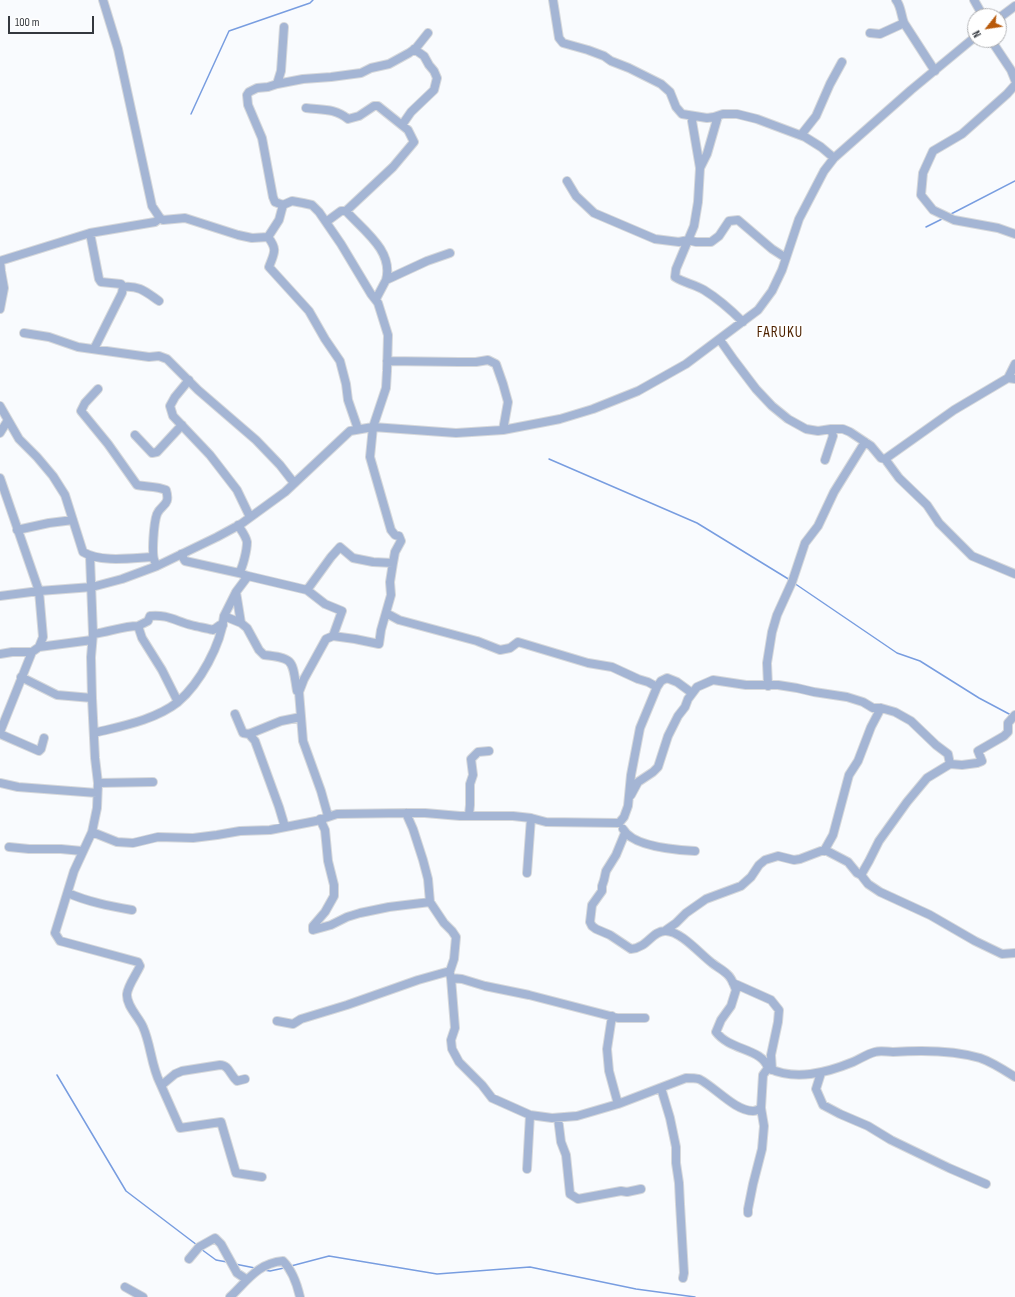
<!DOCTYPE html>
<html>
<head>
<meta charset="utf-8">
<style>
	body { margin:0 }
	#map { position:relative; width:1015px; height:1297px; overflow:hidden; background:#f9fbfe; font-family:"Sofia Sans Condensed",sans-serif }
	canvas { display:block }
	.north { position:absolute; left:967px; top:8px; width:40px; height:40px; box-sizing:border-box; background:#fff; border:1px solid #aeafb2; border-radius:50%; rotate:240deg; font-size:11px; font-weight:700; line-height:16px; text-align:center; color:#34383e }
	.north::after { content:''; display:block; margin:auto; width:14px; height:18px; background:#b85a0b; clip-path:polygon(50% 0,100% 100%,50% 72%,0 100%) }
	.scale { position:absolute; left:8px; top:16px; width:86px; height:18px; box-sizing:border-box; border:2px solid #34383e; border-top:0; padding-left:5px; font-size:12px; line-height:14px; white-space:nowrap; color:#34383e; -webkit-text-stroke:3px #fff; paint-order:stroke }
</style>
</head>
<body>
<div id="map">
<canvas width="1015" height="1297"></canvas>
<div class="north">N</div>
<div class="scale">100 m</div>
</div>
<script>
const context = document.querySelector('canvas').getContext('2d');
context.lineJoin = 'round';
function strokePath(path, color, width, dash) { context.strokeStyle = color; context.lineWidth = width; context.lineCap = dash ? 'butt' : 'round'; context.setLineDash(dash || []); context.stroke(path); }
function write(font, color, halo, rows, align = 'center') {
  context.font = font + ' "Sofia Sans Condensed",sans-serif'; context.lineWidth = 3.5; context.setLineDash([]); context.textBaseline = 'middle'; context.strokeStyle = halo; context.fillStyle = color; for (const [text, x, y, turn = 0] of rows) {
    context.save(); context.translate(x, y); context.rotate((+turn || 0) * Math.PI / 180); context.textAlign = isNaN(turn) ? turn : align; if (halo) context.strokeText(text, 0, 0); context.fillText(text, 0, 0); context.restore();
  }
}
strokePath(new Path2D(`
	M191,114l38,-83 81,-28 3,-3
	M951,214l64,-33
	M926,227l18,-9
	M549,459l148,64 93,57
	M794,583l103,70 23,8 59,37 32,17
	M57,1075l69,116 71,54
	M201,1249l15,11 11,2
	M235,1264l20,4
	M291,1266l38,-10 108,18 93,-7 106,22 59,8
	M264,1270l6,1 14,-3`), '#789de0', 1.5);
const minor = new Path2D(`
	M103,0l15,49 34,157 8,12 3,2 22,-2 53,17 14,3 16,-1 11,-17 4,-15 9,-4 11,2 9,2 7,7 22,32 30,50 7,9 10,32 -1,36 -1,17 -13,39 -3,30 21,73 4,5 4,1 2,5 -6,11 -2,11 -3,19 1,13 -10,35 -2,14 -24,-5 -22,-3 9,-25 -17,-7 -18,-14
	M553,0l6,38 4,5 25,7 16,6 7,5 18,7 32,16 9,8 6,15 6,7 25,4 7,-1 9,-3h14l20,5 48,18 16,10 13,11
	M896,0c5,6 5,15 8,23l31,48
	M974,0l9,16
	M999,18l16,-12
	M870,33l10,1 24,-11
	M991,40l20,30 4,10
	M277,84l26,-5 28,-2 30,-4 10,-5 18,-4 20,-11 7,-5 12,-15
	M1015,85l-8,9 -45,40 -29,17 -10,22 -2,22 12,15 21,10 44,8 17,6
	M306,108c16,2 29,0 42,11l11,-3 15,-10h4l30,24 6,12 -21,25 -47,44
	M694,116l-2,5 8,47 -2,34 -4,24 -18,43 -1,8c9,6 19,7 29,13 13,8 28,21 39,32
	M402,125l9,-13 23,-22 3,-12 -3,-7 -5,-6 -5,-9 -10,-7
	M801,135l15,-19 14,-32 12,-22
	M700,168l7,-14 11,-38
	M567,181l9,15 18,17 61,26 24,3 9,-2 8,2h15l8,-6 10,-15 9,-1 34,29 14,9
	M283,205l-8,-3 -2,-5 -11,-59 -14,-33 -1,-10 2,-3 8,-4 11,-1 9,-3 4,-13 3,-44
	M326,222l15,-11h5c17,19 48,40 40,69
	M90,233l9,46 2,3 20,2 2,3 -1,6 -28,56
	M268,237c10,13 6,16 1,30l40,44 16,28 15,22 6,23 2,16 10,29
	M0,261l90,-28 65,-11 5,-4
	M123,287c16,-2 23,5 36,14
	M376,299l10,-19 41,-19 23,-8
	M0,309l4,-21 -3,-17 -1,-10
	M24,333l25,4 29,10 71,10 10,-1 8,3 31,31 58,50 24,25 14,18
	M720,340l14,20 22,29 16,17 16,13 18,10 12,2 13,-2h12l7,3 21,14 10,12 4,1 14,19 28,27 12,18 33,33 43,18
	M387,361l72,1h17l12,-2 8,4 7,20 5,18 -5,28
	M1008,378l7,-14
	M189,380l-14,17 -5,9 3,10 37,39 27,35 13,27
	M98,389l-13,14 -4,8 27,33 29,41c10,2 20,1 29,5 5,16 -5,14 -9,24 -3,8 -6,41 -2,48
	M0,406l19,33 18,18 16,19 12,19 18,57c18,11 49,6 70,5
	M0,433l8,-13
	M135,435l17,18 5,-1 25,-27
	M885,459l69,-49 54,-32 7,1
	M825,460l8,-24 -2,-7
	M0,478l39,113 4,46 -4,10 -7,5 -32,80
	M238,525c3,5 8,11 9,17 0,8 -4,25 -8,31l9,3 -12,16 5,31 6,5 12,22 5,5c31,3 28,6 33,36l2,1 4,49 18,50 7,25
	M17,530l32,-7 24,-3
	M181,554l4,7 54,12
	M90,557l3,77 -2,23 1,41 3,60 3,25 -1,25 -5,24 -18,39 -19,62 5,8 4,1 74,20 2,4c-4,9 -12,19 -13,28 -1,12 12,23 16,33 8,18 8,38 17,56l3,1 12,-10 7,-3 38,-6c9,0 10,10 17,16l8,-2
	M248,576l59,14 24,-33 9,-10 13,11 20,4 20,1
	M0,596l39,-5 53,-4 30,-8 35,-13 60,-29 24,-13 44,-32 65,-61 23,-4 83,6 47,-3 57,-11 33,-10 45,-18 48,-27 72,-54 14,-19 10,-21 17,-51 25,-48 10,-13 77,-68 64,-53
	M386,613l13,7 78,21 23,9 10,-2 8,-6 70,21 24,4 26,12 10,3 9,5
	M224,616l12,-24
	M138,626l10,-5 2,-5c16,-2 26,5 41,9 7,2 15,3 22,5l7,-5h3
	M93,634c16,-2 30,-8 45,-8l4,12 20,32 16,32c22,-19 43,-57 46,-86l17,7
	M39,647l53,-7
	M0,654l12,-2h20
	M21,677l36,18 35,3
	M768,686l-1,-23 5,-31 5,-17 15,-33 13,-39 13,-17 16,-34 31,-50
	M299,692l5,-13 22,-40 7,-3
	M235,714l8,19 6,1 6,7 24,66 6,20
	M94,733c28,-7 61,-13 84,-31
	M0,734l39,17 2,-2 3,-11
	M249,734l32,-13 20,-4
	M0,783l18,4 79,6
	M98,783l55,-1
	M631,795l7,-13 15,-10 5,-5 10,-31 10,-20 7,-9 3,-8 9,-12 16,-7 33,5h32l19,3 17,4 33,5 16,5 10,6h8l14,4 16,9 25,24 12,9 2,10
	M469,815l1,-10v-21l3,-9 -2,-16 7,-7 11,-1
	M320,819l5,11 3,31 6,24v11l-9,16 -12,14v4l18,-5 16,-8 13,-4 29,-6 41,-5
	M623,829c10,18 53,21 72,22
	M92,832l25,10 16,1 25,-6 35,1 24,-3 23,-4 30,-1 46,-9 21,-7 69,-1h19l35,3h53l18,2 15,4 73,1 5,-6 4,-11 3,-31 9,-47 17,-41 4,-6 6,-3 10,4 15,11
	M625,833l-9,22 -10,16 -2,9 -2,6v5l-10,14 -2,17 2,4 4,3 14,6 21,14c16,-1 21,-18 34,-18 15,-1 36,24 47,32 5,4 11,7 15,11 5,4 7,11 9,16l-5,16 -10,14 -5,12c14,19 46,16 52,36 27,13 58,5 85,-6 7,-3 14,-8 22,-10 6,-2 12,0 18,0 28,-2 60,-2 87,6 12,4 24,12 35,19
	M9,847l20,2h32l21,2
	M824,851l9,-16 16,-60 9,-14 13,-34 10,-19
	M527,873l4,-55
	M861,875l7,9 12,8 50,23 45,26 27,13 13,-1
	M68,893c20,9 42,13 64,17
	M666,930l10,-7 10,-10 20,-14 35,-13 10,-9 8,-12 6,-5 13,-4 16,4 6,-1 21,-8h6l21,11 9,11 4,2 8,-14 10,-20 28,-39 20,-24 23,-14 12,1 15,-2 5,-2 -4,-10 26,-15 4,-4v-9l7,-8
	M450,974l1,4 11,1 23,7 44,9 89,23h27
	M451,978l4,50 -4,12 1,9 7,13 23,23 10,13 38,17 22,3 25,-2 41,-12
	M733,983l38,17 8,10 -1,12 -7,33 1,15
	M612,1016l-5,33 2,22 9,33 68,-26c4,0 9,0 13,1 16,8 36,32 54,32 3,0 5,-1 8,-3
	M277,1021l16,3 8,-5 46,-14 71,-25 32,-9 4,-12 2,-22 -4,-6 -8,-8 -14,-21 -2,-23 -5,-19 -10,-31 -7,-16
	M821,1073l-5,16 7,16 17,9 28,12 23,14 58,28 37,16
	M160,1083l20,45 41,-6 15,51 26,4
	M661,1088l9,30 6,29v16l3,20 1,21 4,69 -1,5
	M558,1118l3,24 5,13 4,39 8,5 43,-8 6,1 14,-3
	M527,1169l3,-54
	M748,1213v-4l5,-25 9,-35 2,-23 -3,-18 2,-33 5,-7
	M189,1259l10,-12 16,-9 6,6 16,29 9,6
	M125,1287l18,10
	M230,1297c17,-16 28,-34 53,-36 9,9 14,23 17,36`);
strokePath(minor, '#d6d8db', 10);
strokePath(minor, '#a4b5d4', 8);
context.letterSpacing = '1px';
write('15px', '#4e2200', '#fff', [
	["FARUKU",780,333]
]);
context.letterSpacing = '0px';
</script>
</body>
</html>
